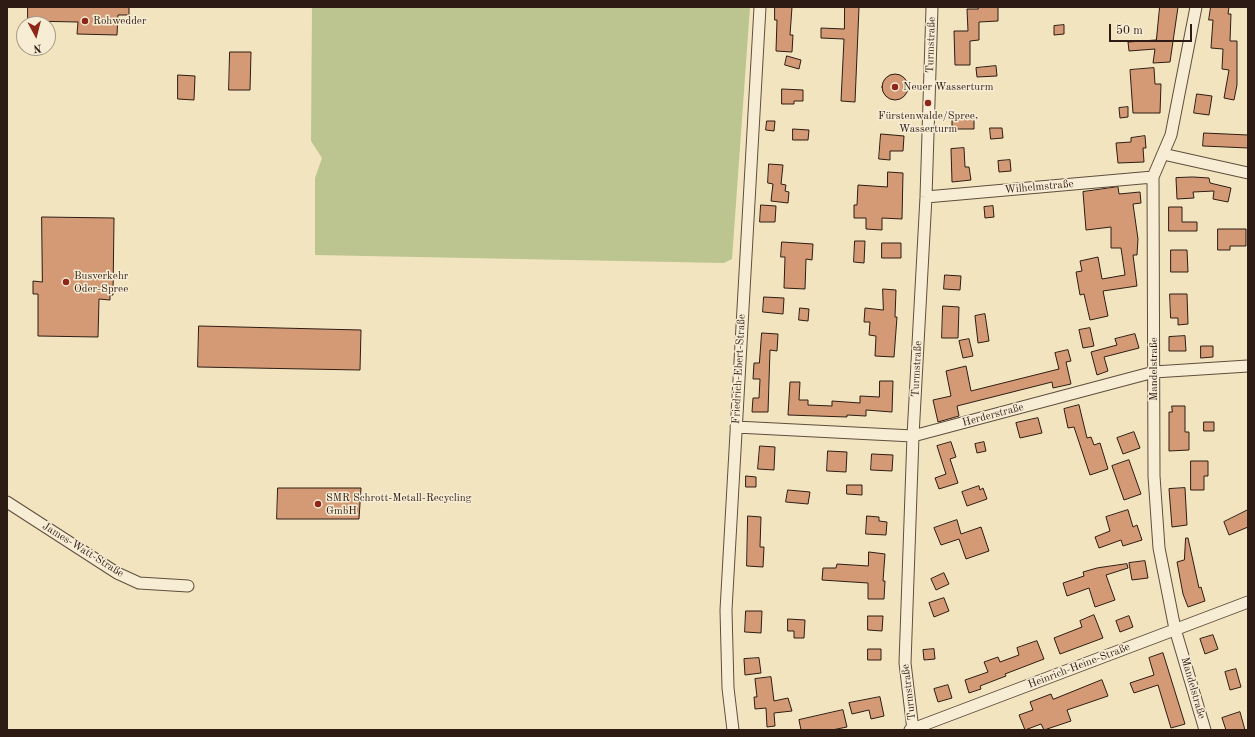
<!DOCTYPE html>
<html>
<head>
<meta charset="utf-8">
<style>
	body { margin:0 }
	#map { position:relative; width:1255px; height:737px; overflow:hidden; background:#f2e4be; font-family:"Old Standard TT",serif }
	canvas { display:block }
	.frame { position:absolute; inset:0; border:8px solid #2e1c14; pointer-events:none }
	.north { position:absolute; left:16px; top:16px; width:40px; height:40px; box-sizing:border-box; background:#f7edd5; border:1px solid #a79988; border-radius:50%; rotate:173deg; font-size:11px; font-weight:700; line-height:16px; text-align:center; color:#2e1c14 }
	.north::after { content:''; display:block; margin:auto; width:14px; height:18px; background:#8f2418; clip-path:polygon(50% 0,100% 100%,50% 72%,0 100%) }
	.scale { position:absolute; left:1109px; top:24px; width:83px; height:18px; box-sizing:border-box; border:2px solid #2e1c14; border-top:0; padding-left:5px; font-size:12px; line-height:14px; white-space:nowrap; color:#2e1c14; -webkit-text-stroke:3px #f7edd5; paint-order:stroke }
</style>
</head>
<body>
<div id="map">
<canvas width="1255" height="737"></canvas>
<div class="frame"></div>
<div class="north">N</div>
<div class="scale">50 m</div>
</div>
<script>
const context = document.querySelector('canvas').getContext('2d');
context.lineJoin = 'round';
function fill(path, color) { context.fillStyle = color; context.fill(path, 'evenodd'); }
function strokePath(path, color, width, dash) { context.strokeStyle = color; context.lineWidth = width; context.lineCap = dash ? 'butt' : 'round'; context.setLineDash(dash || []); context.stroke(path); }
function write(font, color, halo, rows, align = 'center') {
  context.font = font + ' "Old Standard TT",serif'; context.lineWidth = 3; context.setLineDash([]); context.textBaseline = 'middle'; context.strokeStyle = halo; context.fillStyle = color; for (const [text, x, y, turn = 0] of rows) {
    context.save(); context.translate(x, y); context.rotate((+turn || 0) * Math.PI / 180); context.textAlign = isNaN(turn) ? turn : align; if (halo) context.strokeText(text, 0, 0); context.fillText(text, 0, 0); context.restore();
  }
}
fill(new Path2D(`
	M312,7h438l-18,252 -8,4 -409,-8v-77l7,-20 -11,-17z`), '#bcc490');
const building = new Path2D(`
	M28,7h101v8h-11l-1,20 -40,-1 1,-12 -50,-1z
	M775,7h17l-2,28h3l-1,17 -16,-1 1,-31h-2z
	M845,7h14l-4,95 -14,-1 3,-62 -23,-1v-10l23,1z
	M978,7h20v14l-19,1v18l-9,1v24h-15l-1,-34h14l-1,-22h11z
	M1160,7h18l-8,55 -17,1 2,-14 -26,2 -1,-9 28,-2z
	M1211,7h18l-1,7h3l-1,27h7v44l-3,15 -10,-2 5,-28 -7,-1 1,-20 -12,-1 2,-28h-4z
	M1064,25v9l-10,1v-9z
	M230,52h21l-1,38h-21z
	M787,56l14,4 -2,9 -14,-4z
	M996,66l1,10 -20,1 -1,-9z
	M1154,68l1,16h6l-1,29h-27l-3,-43z
	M882 87a13 13 0 1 1 26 0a13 13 0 1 1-26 0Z
	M178,75l17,1 -1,24 -16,-1z
	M782,89l21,1v11h-9v3h-12z
	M1197,94l15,2 -3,19 -15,-2z
	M1128,107v10l-8,1 -1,-10z
	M974,116v13h-22v-12z
	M767,121h8l-1,10 -8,-1z
	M990,128h12l1,10 -12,1z
	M793,129l16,1 -1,10h-15z
	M1204,133l44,2v13l-45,-2z
	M881,134l23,2 -1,15h-13v9l-11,-1z
	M1145,136l1,12h-3l1,14 -26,1 -2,-20 15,-1v-4z
	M964,148l1,19h4l2,13 -19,2 -1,-33z
	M1010,160l1,11 -12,1 -1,-11z
	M769,164l14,1 -2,19 5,1 -1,6 4,1 -1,11 -17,-2 2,-17 -5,-1z
	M888,172l15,1 -1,46 -20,-1v12l-16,-1v-11h-12v-13h3l1,-20 29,2z
	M1193,177l16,1 1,5 21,5 -3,14 -15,-3 1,-8 -21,1 1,6 -17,1 -1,-21z
	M1118,187l1,7 21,-2 1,11 -8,1 5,35 -1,16h-4l4,31 -34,5 5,25 -18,4 -6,-26 -4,1 -4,-23 6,-1 -2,-10 18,-4 4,22 23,-4 -4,-27h-10v-21l-25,3 -3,-38z
	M761,205l15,1 -1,16h-15z
	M993,206l1,11 -9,1 -1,-11z
	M1169,207h13v15h15v9h-28z
	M42,217l72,1 -1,77h-3v5l-11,-1 -1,38 -60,-1v-42h-5v-13l9,1z
	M1218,229h28v17h-16v4h-12z
	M855,241h10l-1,22 -10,-1z
	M782,242l31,2 -1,16 -6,-1 -1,30 -21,-1 1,-31h-4z
	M882,243h19v15h-19z
	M1171,250h16l1,22h-17z
	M945,275l16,1 -1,14 -16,-1z
	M883,289l13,1 -1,27h2l-3,40 -19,-1 1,-20 -7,-1 1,-13h-6l1,-14 18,2z
	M1170,294h17l1,30 -10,1v-7h-7z
	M764,297l20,1 -1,16 -20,-2z
	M943,306l16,1 -1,31h-16z
	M800,308l9,1 -1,12 -9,-1z
	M985,314l4,27 -11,2 -3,-27z
	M199,326l162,4 -1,40 -162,-3z
	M1090,328l4,18 -11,2 -4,-18z
	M762,333l16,1 -1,17 -7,-1 -2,62h-16l1,-14h6l1,-19h-7l1,-16h5z
	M1135,334l4,14 -35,9 4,14 -11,4 -6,-23 26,-7 -2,-6z
	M1185,336l1,15h-17v-14z
	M969,339l4,17 -10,2 -4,-17z
	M1201,346h12v11l-12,1z
	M1068,350l3,11 -5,1 5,22 -18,4 -1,-6 -95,24 2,10 -21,6 -5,-22 18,-4 -5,-25 20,-5 5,25 88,-22 -4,-16z
	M880,381h13l-1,31 -26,-2v6l-19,-1v2l-59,-2 2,-33h10l-1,18h9v5l24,1v-5l28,2v-7l19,1z
	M1079,405l8,33 4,-1 3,8 6,-2 8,26 -18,6 -16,-48 -6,1 -4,-19z
	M1172,406h13v26h4v18l-20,1v-39h3z
	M1038,418l4,15 -22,5 -4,-15z
	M1204,422h10v9h-10z
	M1134,432l6,16 -17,6 -6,-16z
	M951,442l5,15 -6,2 8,24 -19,6 -4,-11 11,-4 -9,-28z
	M984,442l2,9 -9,2 -2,-9z
	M760,446l15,1 -1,23 -16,-1z
	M828,451l19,1 -1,20 -19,-1z
	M872,454l21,1 -1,16 -21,-1z
	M1129,460l12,34 -17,6 -12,-34z
	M1191,461h17v15h-4v14h-13z
	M746,476l10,1v10h-10z
	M847,485h15v10l-15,-1z
	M979,486l1,4 3,-2 4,11 -20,7 -5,-14z
	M278,488h83l-2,31h-82z
	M1185,488l2,37 -15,2 -3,-38z
	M788,490l22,2 -2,12 -22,-2z
	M1128,510l5,17 4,-2 5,15 -19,6 -2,-6 -22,8 -4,-11 15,-6 -4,-14z
	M1248,510v17l-19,8 -5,-13z
	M748,516l13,1 -1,30h4l-1,20 -16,-1z
	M867,516l12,1v4l8,1 -1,13 -20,-1z
	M957,520l4,14 20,-7 8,24 -23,8 -7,-20 -18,6 -7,-17z
	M1186,538h2l11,50 2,-1 4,14 -17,6 -5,-13 -6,-32 7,-2z
	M869,552l16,2 -2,27h2l-1,18h-16v-16l-46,-3 1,-12h13l1,-4 31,2z
	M1145,561l3,17 -16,2 -3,-17z
	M1127,564l1,4 -22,7 9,25 -20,7 -6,-19 -22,8 -4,-13 21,-7 -1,-4 14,-4z
	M944,573l5,11 -13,6 -5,-11z
	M944,598l5,13 -15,6 -5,-14z
	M746,611h16l-1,22 -16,-1z
	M1094,615l9,23 -43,16 -6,-16 28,-11 -2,-6z
	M868,616h15l-1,15 -14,-1z
	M1129,616l4,11 -13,5 -4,-11z
	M788,619l17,1 -1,18h-10v-7h-6z
	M1213,635l5,14 -13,5 -5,-15z
	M1037,641l7,18 -39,15 1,2 -26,10 1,3 -12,4 -4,-13 23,-8 -4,-10 14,-5 2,5 19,-7 -2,-7z
	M868,649h13v11h-13z
	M934,649l1,10 -11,1 -1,-10z
	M1163,653l22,71 -14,4 -13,-43 -24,8 -4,-10 24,-8 -5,-17z
	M759,658l2,15 -16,2 -1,-16z
	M1236,669l5,18 -11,3 -5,-18z
	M771,677l3,24 14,-3 4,13 -18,2 1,13 -8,1 -1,-19 -11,1 -1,-12h3l-2,-18z
	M1102,680l6,16 -41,14 4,11 -27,9 -3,-6 -16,6 -6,-15 14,-5 -3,-8 21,-8 2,5z
	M948,685l4,13 -14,4 -4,-13z
	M880,697l4,19 -13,3 -2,-9 -17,4 -3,-11z
	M843,710l4,17 -15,3h-31l-2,-10z
	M1240,712l5,18h-19l-4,-12z`);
fill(building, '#d39a75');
strokePath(building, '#2e1c14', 1);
const minor = new Path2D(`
	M1196,7l-25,128 -18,42 1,299 5,72 16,81 30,101
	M1163,154l85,19
	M926,197l227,-20
	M736,427l177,9 241,-64 94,-6
	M7,502l110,71 22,10 49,3
	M733,730l-5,-42 -2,-78 34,-603
	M910,730l338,-128
	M913,730l-8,-67 8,-227 13,-239 6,-190`);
strokePath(minor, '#5f4e3e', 13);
strokePath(minor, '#f7edd5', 11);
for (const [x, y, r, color] of [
	[85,21,4,"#8f2418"],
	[895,87,4,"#8f2418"],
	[928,103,4,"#8f2418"],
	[66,282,4,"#8f2418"],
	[318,504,4,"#8f2418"]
]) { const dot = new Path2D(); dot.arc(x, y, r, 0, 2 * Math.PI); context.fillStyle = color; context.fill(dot); strokePath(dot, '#f7edd5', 1.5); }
write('11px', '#2e1c14', '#f7edd5', [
	["Rohwedder",93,21],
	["Neuer Wasserturm",903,87],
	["Fürstenwalde/Spree,",928,116,"center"],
	["Wasserturm",928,129,"center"],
	["Busverkehr",74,276],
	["Oder-Spree",74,289],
	["SMR Schrott-Metall-Recycling",326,498],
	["GmbH",326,511]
], 'left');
write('11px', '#2e1c14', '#f7edd5', [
	["Turmstraße",931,45,-88],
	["Wilhelmstraße",1039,187,-5],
	["Friedrich-Ebert-Straße",739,369,-87],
	["Turmstraße",917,369,-87],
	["Mandelstraße",1154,369,-90],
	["Herderstraße",993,415,-15],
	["James-Watt-Straße",83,550,32],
	["Heinrich-Heine-Straße",1079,666,-21],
	["Mandelstraße",1193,688,74],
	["Turmstraße",909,692,-97]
]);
</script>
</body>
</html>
